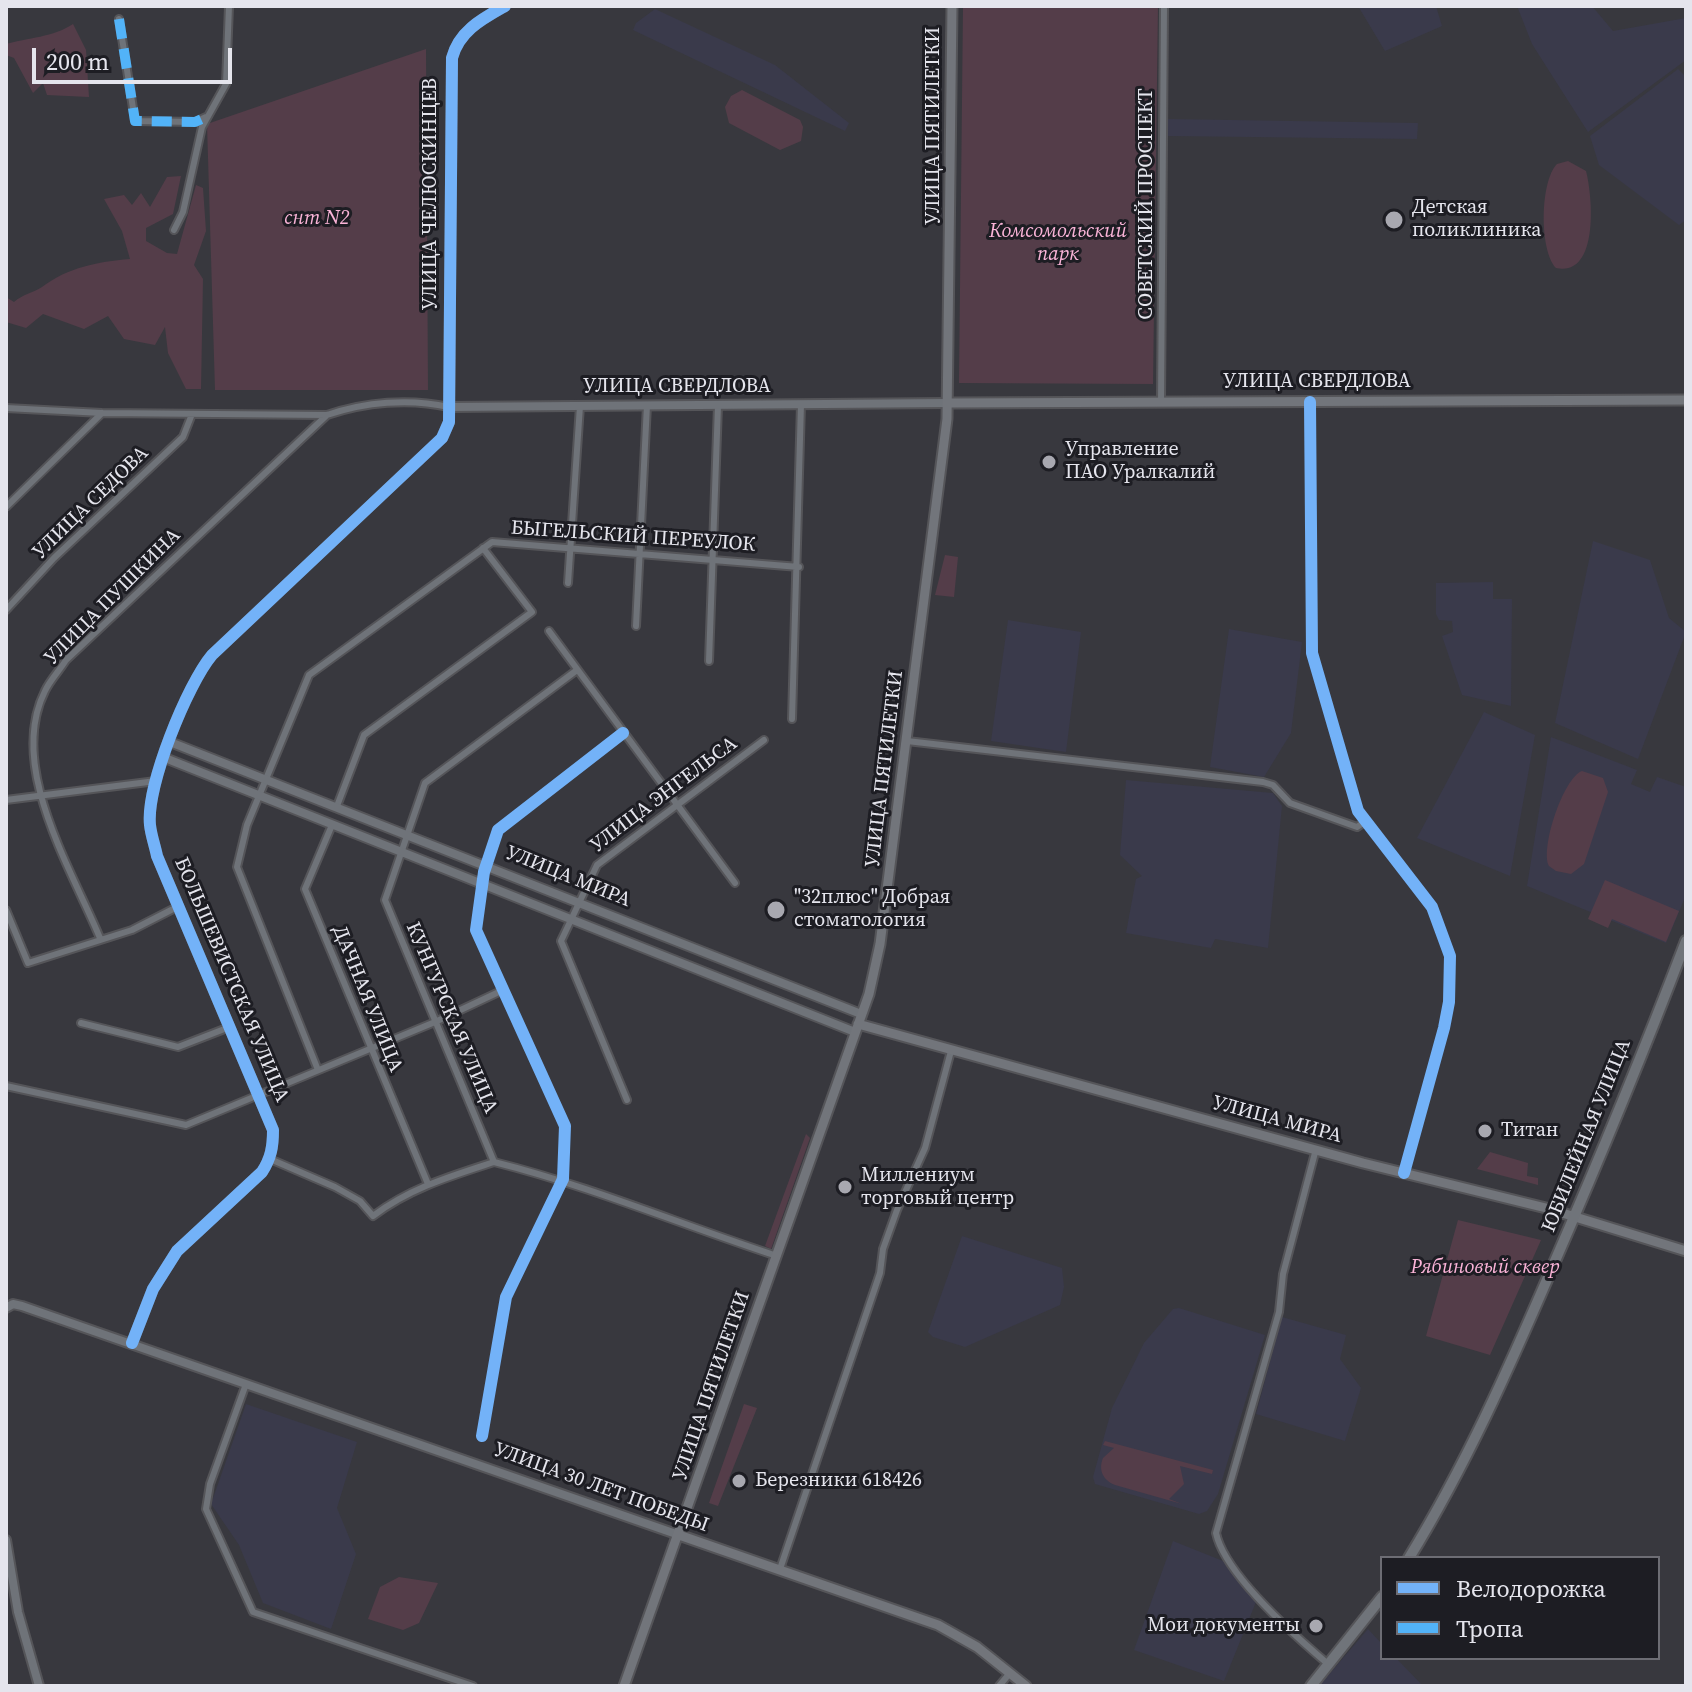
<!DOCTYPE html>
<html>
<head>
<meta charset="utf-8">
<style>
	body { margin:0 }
	#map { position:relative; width:1692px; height:1692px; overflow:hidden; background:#38383e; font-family:"Source Serif 4",serif }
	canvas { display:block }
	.frame { position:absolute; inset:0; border:8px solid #e5e5ed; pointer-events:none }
	.legend { position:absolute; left:1380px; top:1556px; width:280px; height:104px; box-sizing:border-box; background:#1d1d23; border:2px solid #6d6d74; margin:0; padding:10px 14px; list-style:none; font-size:24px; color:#e5e5ed }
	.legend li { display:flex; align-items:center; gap:16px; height:40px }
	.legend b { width:40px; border:2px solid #6d6d74 }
	.scale { position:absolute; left:32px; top:48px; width:200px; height:36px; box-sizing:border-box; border:4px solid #e5e5ed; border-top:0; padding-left:10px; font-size:24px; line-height:28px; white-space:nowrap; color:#e5e5ed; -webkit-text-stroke:6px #1d1d23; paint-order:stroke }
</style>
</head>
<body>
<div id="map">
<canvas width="1692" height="1692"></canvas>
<div class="frame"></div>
<ul class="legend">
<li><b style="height:10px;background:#73b2f8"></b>Велодорожка</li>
<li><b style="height:10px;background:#52b3f8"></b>Тропа</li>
</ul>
<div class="scale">200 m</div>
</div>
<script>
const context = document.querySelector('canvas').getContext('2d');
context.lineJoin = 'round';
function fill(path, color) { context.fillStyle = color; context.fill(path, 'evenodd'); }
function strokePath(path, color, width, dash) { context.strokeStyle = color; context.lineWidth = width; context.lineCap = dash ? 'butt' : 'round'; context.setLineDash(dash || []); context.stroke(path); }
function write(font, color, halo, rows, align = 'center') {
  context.font = font + ' "Source Serif 4",serif'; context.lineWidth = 6; context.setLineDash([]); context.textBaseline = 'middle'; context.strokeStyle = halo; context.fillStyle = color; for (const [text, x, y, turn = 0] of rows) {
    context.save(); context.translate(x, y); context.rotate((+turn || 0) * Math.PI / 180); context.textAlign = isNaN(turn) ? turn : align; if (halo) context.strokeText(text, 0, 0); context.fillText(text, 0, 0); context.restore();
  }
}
fill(new Path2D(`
	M1358,6h78l6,20 -57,25z
	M1517,6h75l21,25 73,-13v42l-98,72 -56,-88z
	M655,9l120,56 74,58 -4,8 -212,-101 3,-7z
	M1678,69l8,8v143l-7,5 -80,-60 -9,-29z
	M1168,119l250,4 -1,16 -249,-3z
	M1593,541l57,19 19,58 17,14 -48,127 -83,-36z
	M1493,582v17h19l-1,107 -49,-11 -20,-59 11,-4 -1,-11 -13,-1 -3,-6v-31z
	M1008,620l73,12 -15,120 -75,-11z
	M1229,629l73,13 -11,91 -27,44 -54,-10z
	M1484,712l51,23 -25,141 -93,-38z
	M1551,737l86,33 -6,14 19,8 7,-15 29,10v108l-20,48 -139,-57z
	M1126,780l147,13 9,13 -14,142 -53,-9 -4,9 -85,-15 10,-54 6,-3 -22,-21z
	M962,1236l100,32 2,19 -4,18 -95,42 -32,-10 -5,-5z
	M1179,1308l86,27 -47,159 -11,17 -8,3 -104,-30 -2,-7 19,-69 32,-65 29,-34z
	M1282,1317l64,18 -6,24 21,29 -16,53 -89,-27z
	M246,1404l111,38 -20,66 19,46 -25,75 -68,-26 -24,-58 -28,-41z
	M1173,1541l50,20 33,41 -32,79 -90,-31z
	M1368,1629l14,15v14h14l27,28h-104z`), '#3a3a4b');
fill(new Path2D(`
	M963,6h195l-5,378 -194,-1z
	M73,24l13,26 3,47 -42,-2 -4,-12 -10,10 -19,-35 -8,-3v-11c21,-6 48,-7 67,-20z
	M426,49l2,341h-213l-8,-266z
	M742,90l58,30 3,7 -2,14 -21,9 -51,-27 -4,-16 6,-11z
	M1568,161l18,10c7,27 13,106 -30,97 -17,-18 -16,-87 1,-104z
	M181,176l-8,38 -27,14v13l21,12 10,1 19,-69 7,3 3,43 -12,34 9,14 -2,110h-15l-18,-36 -3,-26 -10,18 -31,-6 -16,-23 -24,13 -41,-15 -17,14 -20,-6v-25l8,5c9,-8 19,-9 28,-15 27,-20 55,-25 88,-28l-8,-28 -18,-32 20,-4 8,10 9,-12 9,14 17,-30z
	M945,555l13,2 -4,40 -19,-2z
	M1582,771l21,7 5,14 -24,72 -13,10 -15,-3 -7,-5c-9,-17 14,-88 33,-95z
	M1605,880l74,31 -13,31 -54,-23 -4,9 -20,-9z
	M806,1134l4,4 -39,111 -6,-3z
	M1490,1152l38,11 -1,13 11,2v7l-61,-16z
	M1458,1220l83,20 -51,115 -64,-19z
	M744,1404l13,4 -39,98 -9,-3z
	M1105,1441l108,29 -1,4 -32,-8 4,18 -15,15 13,5 -67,-19c-12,-5 -17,-15 -12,-27l11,-10 -11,-3z
	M399,1577l39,6 -19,40 -16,7 -35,-11 12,-32z`), '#543d49');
const minor = new Path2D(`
	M119,19l16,102 60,1 11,-5
	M174,230l9,-18 19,-85 24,-43 3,-78
	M1161,402l3,-396
	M1310,402l2,251 46,158 74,96 18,49 -1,46 -5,26 -40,145
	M6,408l96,5 225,2c38,-13 82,-17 122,-8
	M6,507l96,-94
	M568,583l12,-177
	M6,610l48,-52 129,-121 9,-23
	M636,626l11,-221
	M549,631l186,252
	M709,661l9,-256
	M792,719l9,-315
	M907,741l356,41 10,3 17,18 67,24 6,-4
	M6,800l150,-19
	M337,806l27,-71 168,-123 -49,-64
	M332,825l-27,64 123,295
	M6,910l22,53 104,-33 45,-23
	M100,938c-29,-70 -93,-172 -55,-247 5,-11 15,-21 21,-31l261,-245
	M81,1023l97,24 49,-19
	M318,1070l-81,-203 10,-42 62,-150 183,-133 307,25
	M6,1086l180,39 249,-103 66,-31
	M627,1100l-66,-159 36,-76 167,-125
	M1316,1149l-33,125 -4,38 -63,221c9,42 79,103 112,131
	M270,1159l65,28 25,14 13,15c37,-28 78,-40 121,-54
	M494,1162l-109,-262 40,-117 152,-113
	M494,1162c96,24 188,63 283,94
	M246,1384l-36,100 -4,25 47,103 220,74
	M482,1436l24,-139 57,-118 2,-53 -89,-196 8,-58 14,-42 125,-97
	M780,1569l100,-296 3,-24 14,-39 28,-62 26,-97
	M999,1686l11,-13`);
const tertiary = new Path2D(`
	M449,407l500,-4
	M170,742l691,272
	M165,758l690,274
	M6,1308l7,-4 9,2 657,229
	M132,1343l21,-54 24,-38 85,-79c9,-14 11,-25 11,-42l-116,-274c-2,-10 -6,-21 -7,-31 -4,-39 37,-140 62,-170l230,-217 7,-16 3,-364c7,-27 30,-39 53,-52
	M6,1540l12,72 21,74`);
const secondary = new Path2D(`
	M949,403l737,-3
	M858,1024l505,139 183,45 140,43
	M679,1535l259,90 39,22 49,39
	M624,1686l245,-692 11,-50 67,-525 5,-413`);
const primary = new Path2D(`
	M1409,1558c57,-93 100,-190 143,-290 47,-108 92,-217 134,-327
	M1311,1686l71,-89`);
strokePath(minor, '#555559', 10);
strokePath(tertiary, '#555559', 12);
strokePath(secondary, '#555559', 13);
strokePath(primary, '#555559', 14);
strokePath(minor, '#6f7379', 6);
strokePath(tertiary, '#6f7379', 8);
strokePath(secondary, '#72757b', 9);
strokePath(primary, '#70747a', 10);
strokePath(new Path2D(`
	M119,19l16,102 60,1 11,-5`), '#52b3f8', 10, [20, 10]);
strokePath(new Path2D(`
	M1310,402l2,251 46,158 74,96 18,49 -1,46 -5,26 -40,145
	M132,1343l21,-54 24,-38 85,-79c9,-14 11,-25 11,-42l-116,-274c-2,-10 -6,-21 -7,-31 -4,-39 37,-140 62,-170l230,-217 7,-16 3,-364c7,-27 30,-39 53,-52
	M482,1436l24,-139 57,-118 2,-53 -89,-196 8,-58 14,-42 125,-97`), '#73b2f8', 12);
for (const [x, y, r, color] of [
	[1394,220,10,"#a8a8b0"],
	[1049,462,8,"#a8a8b0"],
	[776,910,10,"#a8a8b0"],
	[1485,1131,8,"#a8a8b0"],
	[845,1187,8,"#a8a8b0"],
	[739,1481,8,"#a8a8b0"],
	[1316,1626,8,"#a8a8b0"]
]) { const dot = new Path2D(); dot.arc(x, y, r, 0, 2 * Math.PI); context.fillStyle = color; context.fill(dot); strokePath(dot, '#1d1d23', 3); }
write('20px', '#e5e5ed', '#1d1d23', [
	["УЛИЦА ПЯТИЛЕТКИ",934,126,-90],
	["УЛИЦА ЧЕЛЮСКИНЦЕВ",431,194,-90],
	["СОВЕТСКИЙ ПРОСПЕКТ",1147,204,-90],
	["УЛИЦА СВЕРДЛОВА",1317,382],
	["УЛИЦА СВЕРДЛОВА",677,387],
	["УЛИЦА СЕДОВА",91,503,-44],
	["БЫГЕЛЬСКИЙ ПЕРЕУЛОК",633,537,4],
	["УЛИЦА ПУШКИНА",113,597,-45],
	["УЛИЦА ПЯТИЛЕТКИ",885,769,-83],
	["УЛИЦА ЭНГЕЛЬСА",664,795,-37],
	["УЛИЦА МИРА",568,877,22],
	["БОЛЬШЕВИСТСКАЯ УЛИЦА",231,980,67],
	["ДАЧНАЯ УЛИЦА",367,999,68],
	["КУНГУРСКАЯ УЛИЦА",451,1018,67],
	["УЛИЦА МИРА",1277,1120,15],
	["ЮБИЛЕЙНАЯ УЛИЦА",1587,1136,-68],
	["УЛИЦА ПЯТИЛЕТКИ",712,1386,-71],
	["УЛИЦА 30 ЛЕТ ПОБЕДЫ",601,1488,20]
]);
write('20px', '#e5e5ed', '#1d1d23', [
	["Детская",1412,208],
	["поликлиника",1412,231],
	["Управление",1065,450],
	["ПАО Уралкалий",1065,473],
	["\"32плюс\" Добрая",794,898],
	["стоматология",794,921],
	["Титан",1501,1131],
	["Миллениум",861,1176],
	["торговый центр",861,1199],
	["Березники 618426",755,1481],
	["Мои документы",1300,1626,"right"]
], 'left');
write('italic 20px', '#fbb4d8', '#1d1d23', [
	["снт N2",317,219],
	["Комсомольский",1058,232],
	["парк",1058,255],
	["Рябиновый сквер",1485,1268]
]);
</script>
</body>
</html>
